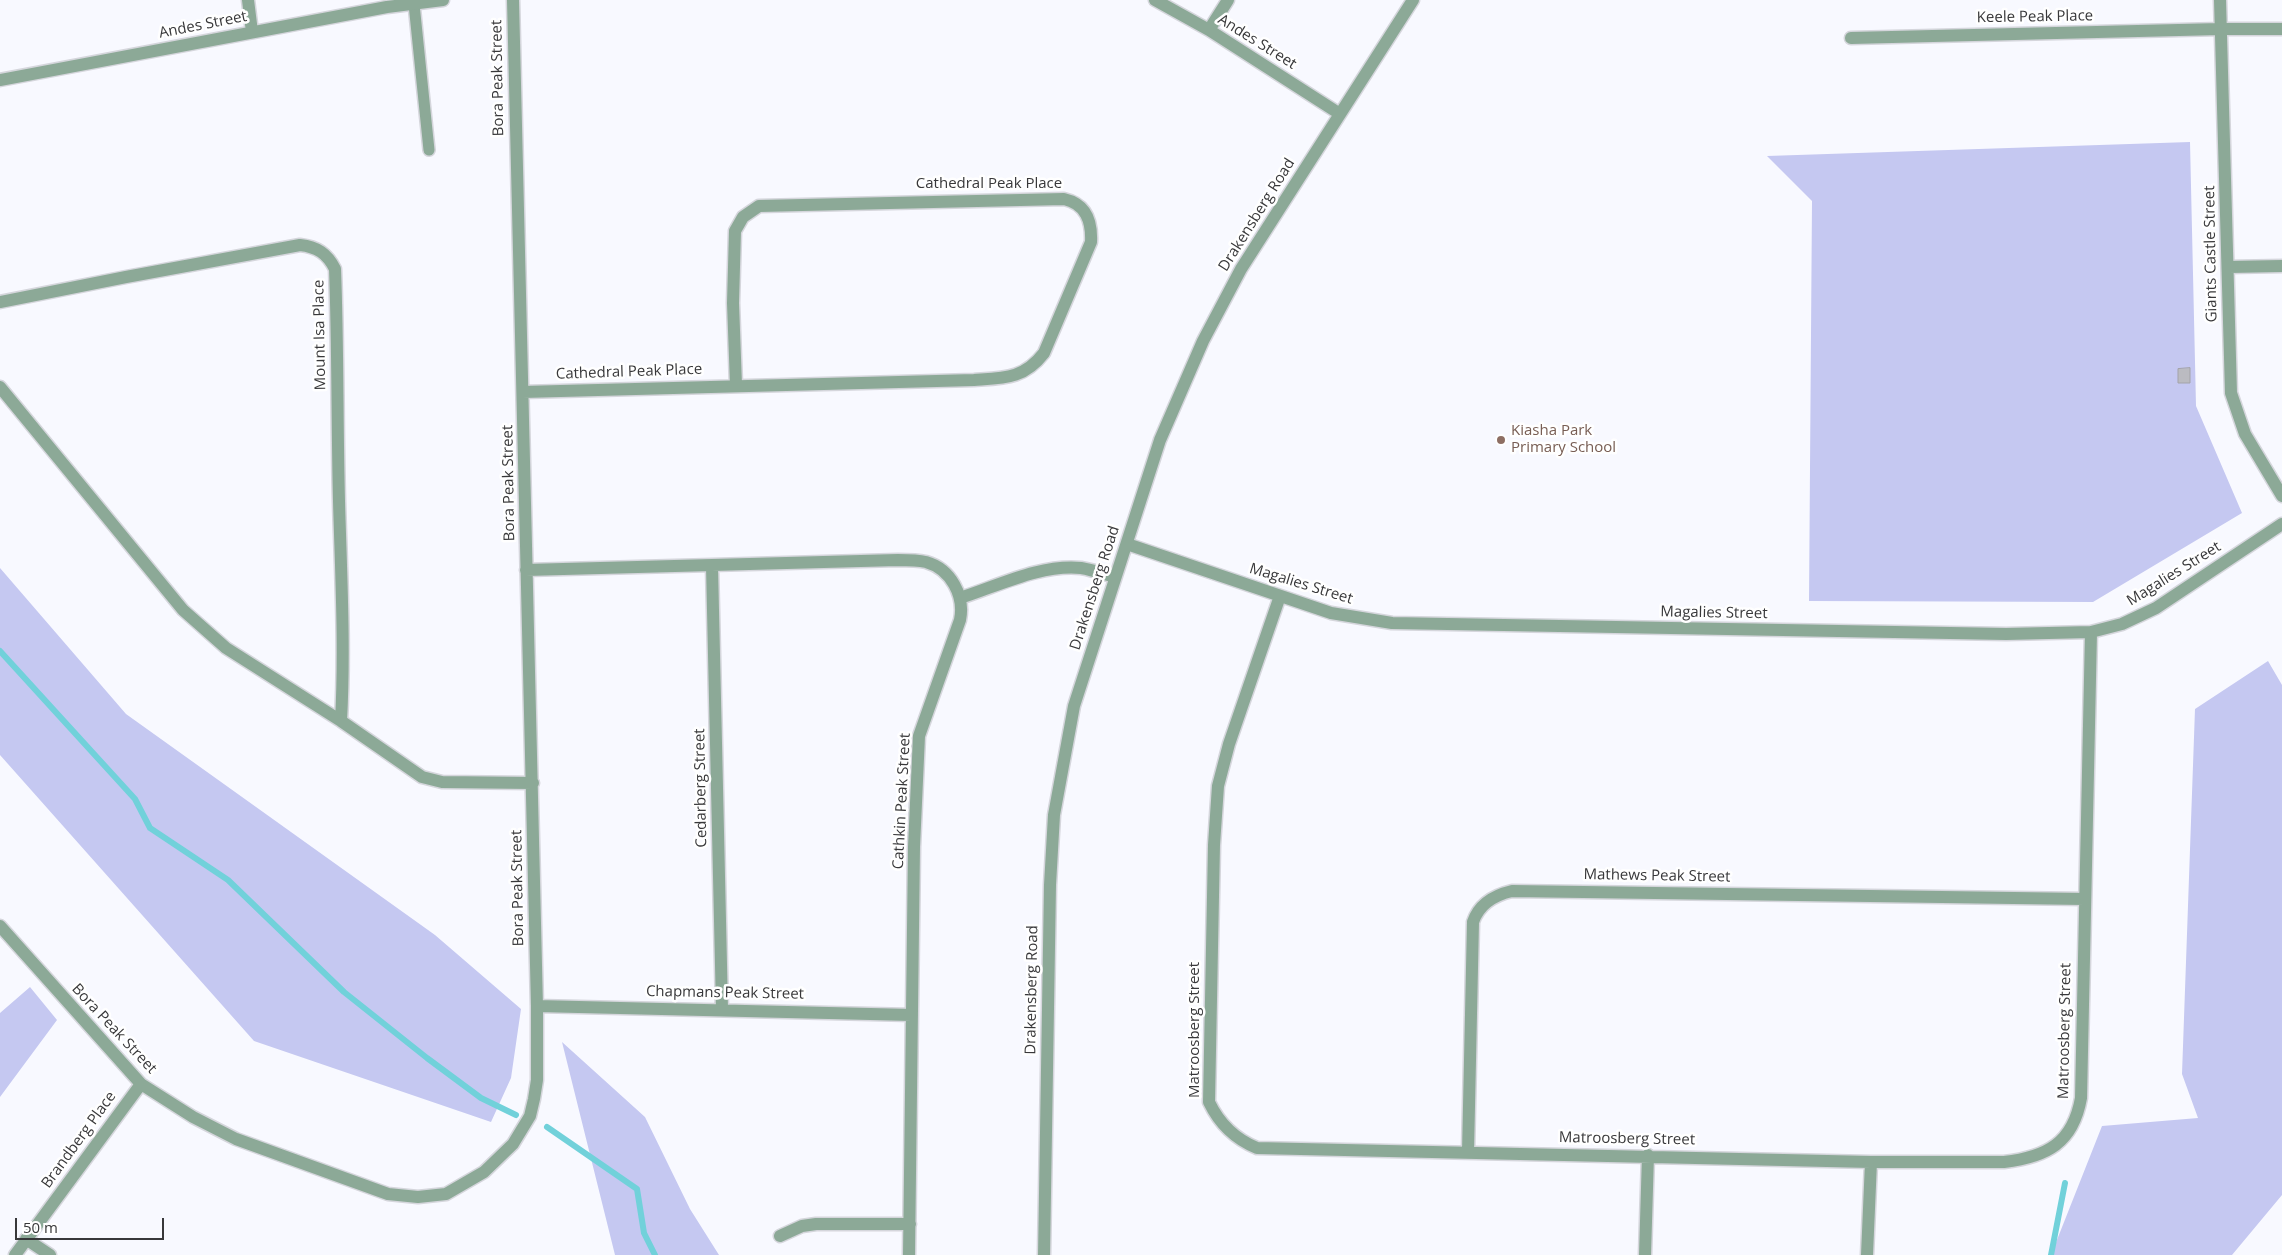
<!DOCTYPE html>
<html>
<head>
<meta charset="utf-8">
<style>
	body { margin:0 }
	#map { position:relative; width:2282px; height:1255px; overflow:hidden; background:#f8f9ff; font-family:"Open Sans",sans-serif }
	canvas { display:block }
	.scale { position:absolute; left:15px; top:1218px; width:149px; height:22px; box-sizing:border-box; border:2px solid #38383a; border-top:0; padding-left:6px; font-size:15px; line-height:18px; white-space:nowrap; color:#38383a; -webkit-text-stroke:4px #fff; paint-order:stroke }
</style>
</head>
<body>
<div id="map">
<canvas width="2282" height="1255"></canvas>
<div class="scale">50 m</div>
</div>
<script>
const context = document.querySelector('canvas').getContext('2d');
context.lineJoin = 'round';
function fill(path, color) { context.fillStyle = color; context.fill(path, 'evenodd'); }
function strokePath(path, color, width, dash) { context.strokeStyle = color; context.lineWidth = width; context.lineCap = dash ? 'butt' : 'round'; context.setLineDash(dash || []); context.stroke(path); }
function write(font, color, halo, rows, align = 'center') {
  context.font = font + ' "Open Sans",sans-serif'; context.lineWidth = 5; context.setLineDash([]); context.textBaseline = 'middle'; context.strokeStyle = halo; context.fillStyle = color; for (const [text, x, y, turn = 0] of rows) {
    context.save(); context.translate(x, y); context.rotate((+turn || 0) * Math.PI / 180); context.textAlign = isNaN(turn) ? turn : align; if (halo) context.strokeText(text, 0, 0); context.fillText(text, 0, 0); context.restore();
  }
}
fill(new Path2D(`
	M2190,142l6,264 46,107 -149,89 -284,-1 3,-400 -45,-45z
	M0,568l126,146 309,221 86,74 -10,69 -20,44 -237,-81 -254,-286z
	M2268,661l14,24v510l-50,60h-181l51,-129 96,-8 -16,-44 13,-365z
	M30,987l27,33 -57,77v-84z
	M562,1042l83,75 45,92 29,46h-104z`), '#c5c8f1');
strokePath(new Path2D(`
	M0,651l135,148 15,29 78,52 116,112 83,66 54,40 35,17
	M547,1127l90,62 7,44 11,22
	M2051,1255l14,-72`), '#71d1da', 6);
const building = new Path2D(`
	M2190,368v15h-12v-14z`);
fill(building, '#bbbbc1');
strokePath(building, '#a3a3a9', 1);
const lane = new Path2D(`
	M414,4l15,146`);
const street = new Path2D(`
	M248,0l4,32
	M1155,0l54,30 131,84
	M2220,0l11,393 14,41 37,62
	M1209,30l19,-30
	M1851,38l369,-9h62
	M0,80l387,-73 56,-7
	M2229,267l53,-1
	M0,302l126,-25 174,-32c17,2 27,8 35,24 3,77 2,154 4,232 2,73 6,147 2,220
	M0,387l183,223 43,38 115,73 81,56 20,5 91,1
	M523,392l451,-12c30,-2 50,-1 70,-27l47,-111c1,-21 -5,-38 -27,-43l-305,7 -16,11 -8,14 -2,72 3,82
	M1127,544l204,69 61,10 614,11 85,-2 31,-8 34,-16 126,-84
	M712,566l10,443
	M526,570l372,-10c9,0 19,0 28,2 25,7 39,34 34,58l-41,116 -5,111 -5,408
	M1280,596l-51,148 -11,42 -4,59 -5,257c10,21 26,37 48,46l614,14h133c43,-5 69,-19 77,-64l10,-466
	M960,598c38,-12 80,-34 121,-30 12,2 23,6 34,9
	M0,926l141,158 52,33 43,22 152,55 30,3 28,-3 38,-22 29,-28 17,-28 4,-17 3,-19v-74l-24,-1006
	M537,1006l375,9
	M1468,1152l5,-230c6,-18 22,-27 39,-31l573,8
	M780,1236l22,-10 14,-2h94
	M26,1239l24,16
	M15,1255l126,-171
	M1044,1255l6,-370 4,-70 20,-109 86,-266 43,-99 38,-72 172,-269
	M1645,1255l3,-100
	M1867,1255l4,-93`);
strokePath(lane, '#d5d6dc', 14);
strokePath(street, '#d5d6dc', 15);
strokePath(lane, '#8ca997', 11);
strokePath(street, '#8ca997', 12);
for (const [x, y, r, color] of [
	[1501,440,5,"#8d6e63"]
]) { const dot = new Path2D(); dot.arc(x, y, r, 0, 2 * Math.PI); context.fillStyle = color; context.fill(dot); strokePath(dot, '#fff', 2); }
write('15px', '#38383a', '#fff', [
	["Keele Peak Place",2035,17,-1],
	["Andes Street",203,25,-11],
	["Andes Street",1257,42,32],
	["Bora Peak Street",498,78,-91],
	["Cathedral Peak Place",989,184],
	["Drakensberg Road",1257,215,-58],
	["Giants Castle Street",2211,254,-91],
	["Mount Isa Place",320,335,-91],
	["Cathedral Peak Place",629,372,-2],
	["Bora Peak Street",509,483,-91],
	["Magalies Street",2174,574,-32],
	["Magalies Street",1301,584,17],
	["Drakensberg Road",1095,588,-72],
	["Magalies Street",1714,613,1],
	["Cedarberg Street",701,788,-91],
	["Cathkin Peak Street",902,801,-87],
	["Mathews Peak Street",1657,876,1],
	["Bora Peak Street",518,888,-91],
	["Drakensberg Road",1032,990,-89],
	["Chapmans Peak Street",725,993,1],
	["Bora Peak Street",114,1029,47],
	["Matroosberg Street",1195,1030,-90],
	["Matroosberg Street",2065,1031,-89],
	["Matroosberg Street",1627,1139,1],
	["Brandberg Place",79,1140,-54]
]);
write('15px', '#785e54', '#fff', [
	["Kiasha Park",1511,431],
	["Primary School",1511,448]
], 'left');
</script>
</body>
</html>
